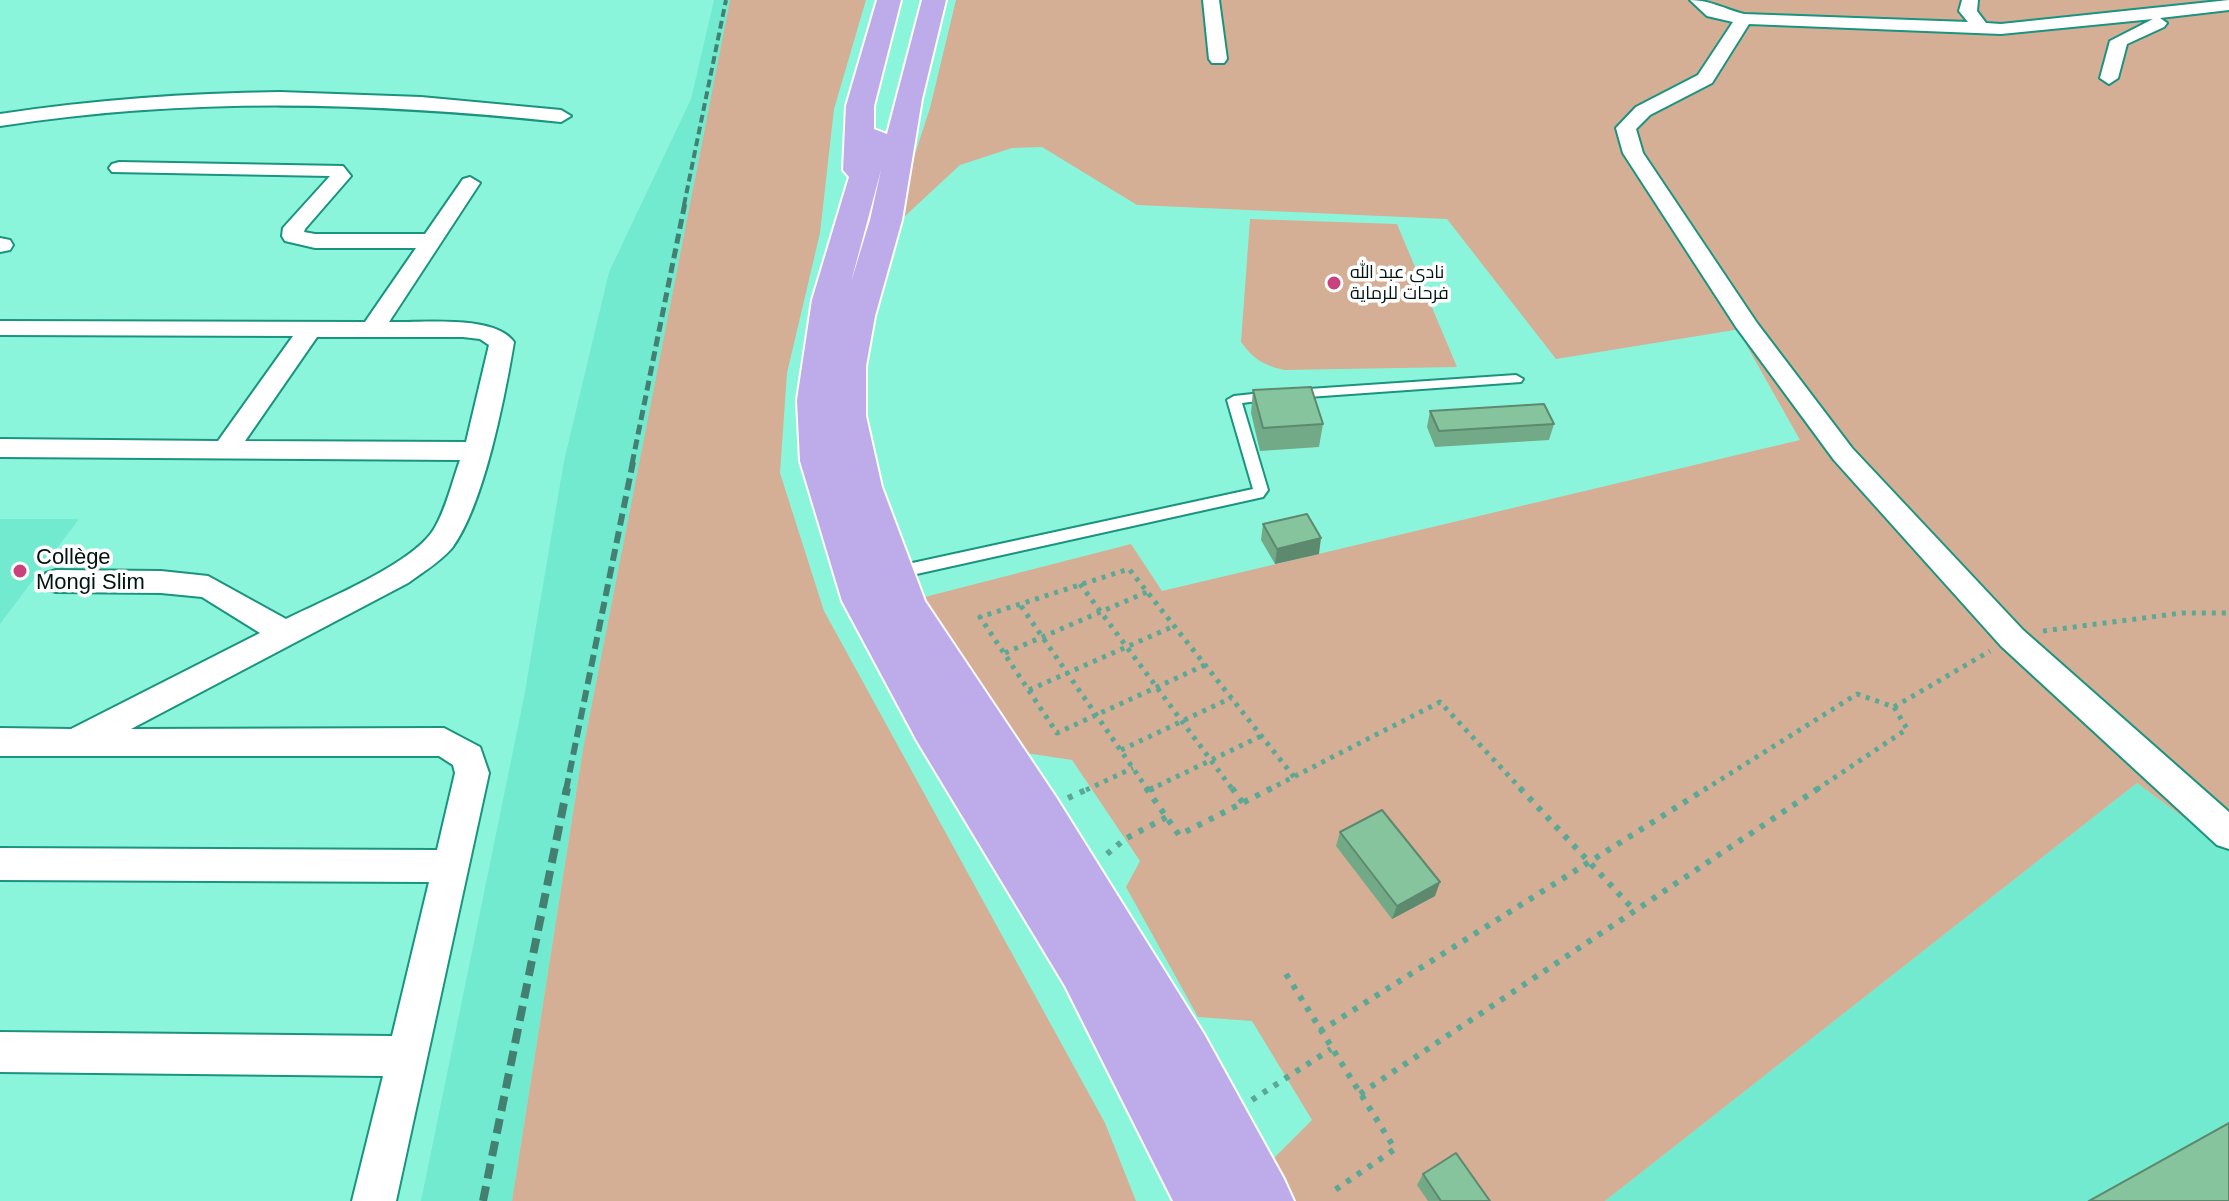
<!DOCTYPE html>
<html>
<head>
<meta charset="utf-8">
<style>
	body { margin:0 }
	canvas { display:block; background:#8bf5dc }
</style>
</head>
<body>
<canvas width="2229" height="1201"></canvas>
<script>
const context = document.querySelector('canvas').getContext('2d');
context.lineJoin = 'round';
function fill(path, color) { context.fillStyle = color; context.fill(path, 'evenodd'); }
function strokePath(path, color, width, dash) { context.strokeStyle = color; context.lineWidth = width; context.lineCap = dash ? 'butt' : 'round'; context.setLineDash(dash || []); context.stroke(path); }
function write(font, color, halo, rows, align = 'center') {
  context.font = font + ' Arial,Cairo,sans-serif'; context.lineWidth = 7; context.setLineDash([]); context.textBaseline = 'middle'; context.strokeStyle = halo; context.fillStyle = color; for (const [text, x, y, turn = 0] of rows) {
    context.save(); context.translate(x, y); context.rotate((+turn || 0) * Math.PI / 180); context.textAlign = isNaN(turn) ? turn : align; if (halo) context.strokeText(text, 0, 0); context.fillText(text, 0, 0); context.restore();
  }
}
fill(new Path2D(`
	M714,0h16l-147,749 -71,452h-91l103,-504 40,-236 45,-189 82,-173z
	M0,519h79l-79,105z
	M2137,783l92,68v350h-624z`), '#72eacf');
fill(new Path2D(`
	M730,0h136l-32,109 -14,124 -33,140 -7,100 44,138 281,512 31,78h-624l71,-452z
	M956,0h1273v851l-92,-68 -532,418h-318l-19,-37 44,-44 -60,-99 -54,-4 -72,-130 14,-26 -68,-101 -53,-8 -102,-153 214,-55 31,47 638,-151 -57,-101 4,-11 -191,31 -109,-140 -310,-14 -95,-58 -30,1 -52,17 -70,65 40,-122z
	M1250,219l147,5 60,143 -172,3c-20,-4 -32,-11 -44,-28z`), '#d4af95');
const service = new Path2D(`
	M1516,375l7,4 -2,3 -227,16 -7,-4 7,-4z
	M1271,392l7,4 -2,3 -34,4 26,87 -5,7 -369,82 -8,-6 8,-6 359,-78 -26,-89 7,-4z`);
const minor = new Path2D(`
	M1203,0h16l8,59 -3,4h-12l-3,-4z
	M1690,0c20,0 34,9 54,14l224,8 -9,-11 3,-11h16l-1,11 9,12 15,1 228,-24v10l-69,8 7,5 -3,4 -37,17 -9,34 -9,6 -9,-6 10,-37 43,-22 -152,15 -252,-10 -37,59 -62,32 -14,14 7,24 114,170 95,125 171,182 206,182v37l-12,-4 -216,-199 -167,-186 -98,-133 -113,-174 -7,-25 20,-21 62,-32 35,-53 -26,-6z
	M280,92l141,5 140,13 10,6 -10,6c-191,-20 -371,-25 -561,4v-12c93,-14 186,-21 280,-22z
	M119,162l224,4 8,10 -46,53 -1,3 11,2h110l38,-55 7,-2 10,6 -91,139c32,1 106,-8 125,20 -9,54 -30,163 -62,206 -12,14 -29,24 -44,35l-277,146 313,-1 36,19 9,26 -93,428h-44l31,-125 -383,-4v-40l392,4 37,-154 -429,-2v-32l437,2 18,-77 -2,-8 -14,-9h-439v-28l71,1 189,-96 -58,-36 -41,-4 -105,-1 -10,-3 -5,-8 5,-8 10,-3 105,1 47,5 78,43c38,-19 127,-55 148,-90 12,-20 18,-47 26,-69l-460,-3v-18l218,2 75,-105 -293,-1v-14l365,1 51,-74h-101l-30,-7 -3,-5 1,-8 47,-52 -218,-4 -3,-4 3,-4zM317,337h146l17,2 9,6 -23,97 -221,-1z
	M0,238l10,2 3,5 -3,5 -10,2z`);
const trunk = new Path2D(`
	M877,0h24l-27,106v23l13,5 35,-134h24l-24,99 -20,121 -27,96 -9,50v50l16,71 43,114 131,196 148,237 80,145 10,22h-121l-108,-215 -148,-245 -75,-140 -42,-140 -3,-61 15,-100 37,-123 -6,-7 3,-64zM881,170l-11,50 -19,62z`);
strokePath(service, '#1a947e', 4);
strokePath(minor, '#1a947e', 4);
strokePath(trunk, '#fff', 4);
strokePath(new Path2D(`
	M1080,584l153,206
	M1021,606l127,184
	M2043,631l139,-18h47
	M1005,653l142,-61
	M1205,665l-148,68 -77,-116 149,-48 165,208
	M1029,690l145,-64
	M1894,707l96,-56
	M1121,750l110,-52
	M1086,790l47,-22
	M1149,790l112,-54
	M1268,790l172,-88 82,88
	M1704,790l153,-96 37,13 13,22 -91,61`), '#5ca896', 5, [4, 6]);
strokePath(new Path2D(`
	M1146,788l33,47 93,-47
	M1232,788l11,15
	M1520,788l115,123
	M1149,790l5,-2
	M1068,798l22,-10
	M1107,854l18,-15 42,-22
	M1286,974l109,175 -66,45
	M1320,1031l387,-243
	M1360,1094l459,-306
	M1252,1100l79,-51`), '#5ca896', 6, [5, 8]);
fill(service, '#fff');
fill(minor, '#fff');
fill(trunk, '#beacea');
strokePath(new Path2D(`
	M684,205l42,-205`), '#438072', 4, [8, 4]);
strokePath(new Path2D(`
	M632,464l53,-261`), '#438072', 5, [10, 5]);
strokePath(new Path2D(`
	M566,790l67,-328`), '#438072', 6, [12, 6]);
strokePath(new Path2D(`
	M483,1201l84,-413`), '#438072', 8, [15, 8]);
fill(new Path2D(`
	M1253,390l70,34 -4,23 -59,4 -9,-38z
	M1430,411l124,13 -5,16 -114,7 -8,-20z
	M1263,524l56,30 -44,10 -14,-24z
	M1340,832l95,64 -43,23 -56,-73z
	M2229,1122v79h-142z
	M1423,1174l67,27h-62l-11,-16z`), '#72a987');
fill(new Path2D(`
	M1321,538l-2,16 -44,10 2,-15z
	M1440,882l-5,14 -43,23 5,-13z`), '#5d896e');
const building = new Path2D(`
	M1311,387l12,37 -60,4 -10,-38z
	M1544,404l10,20 -115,7 -9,-20z
	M1307,514l14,24 -44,11 -14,-25z
	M1382,810l58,72 -43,24 -57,-74z
	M2229,1123v78h-140z
	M1456,1153l34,48h-49l-18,-27z`);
fill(building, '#85c49d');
strokePath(building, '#5d896e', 2);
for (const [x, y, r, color] of [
	[1334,283,8,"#c9417d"],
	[20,571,8,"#c9417d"]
]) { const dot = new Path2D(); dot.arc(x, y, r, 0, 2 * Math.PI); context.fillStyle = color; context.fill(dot); strokePath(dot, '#fff', 3); }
write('18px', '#001410', '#fff', [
	["نادي عبد الله",1350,273],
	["فرحات للرماية",1350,294]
], 'left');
write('22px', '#001410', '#fff', [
	["Collège",36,558],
	["Mongi Slim",36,583]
], 'left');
</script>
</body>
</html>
